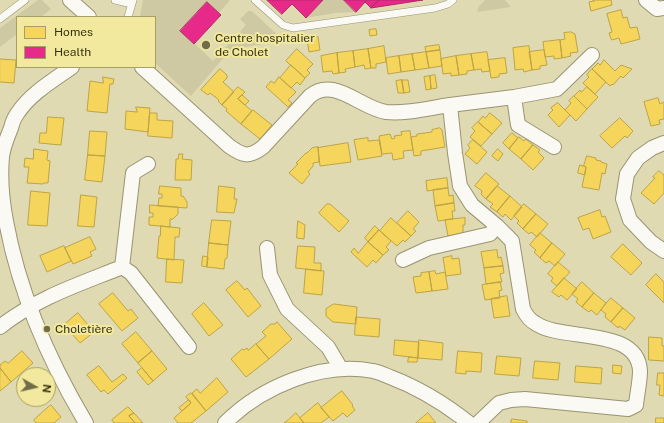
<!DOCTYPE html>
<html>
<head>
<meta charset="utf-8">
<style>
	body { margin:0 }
	#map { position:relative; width:664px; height:423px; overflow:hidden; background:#dfdab1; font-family:"Public Sans",sans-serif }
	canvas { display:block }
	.legend { position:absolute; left:16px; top:16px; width:140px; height:52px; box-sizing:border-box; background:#f2e99e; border:1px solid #a7a066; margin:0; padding:5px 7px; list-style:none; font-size:12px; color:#363213 }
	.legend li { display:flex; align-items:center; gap:8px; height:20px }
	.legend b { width:20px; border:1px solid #a7a066 }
	.north { position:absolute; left:16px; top:367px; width:40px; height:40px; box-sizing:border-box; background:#f2e99e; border:1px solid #a7a066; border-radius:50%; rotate:98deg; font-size:11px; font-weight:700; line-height:16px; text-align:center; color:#363213 }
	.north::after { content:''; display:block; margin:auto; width:14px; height:18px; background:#716d4a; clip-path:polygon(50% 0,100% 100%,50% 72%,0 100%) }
</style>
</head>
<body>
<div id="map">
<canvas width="664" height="423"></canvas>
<ul class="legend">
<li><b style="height:11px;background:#f6d55c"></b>Homes</li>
<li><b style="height:11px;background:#e7298a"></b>Health</li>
</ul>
<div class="north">N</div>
</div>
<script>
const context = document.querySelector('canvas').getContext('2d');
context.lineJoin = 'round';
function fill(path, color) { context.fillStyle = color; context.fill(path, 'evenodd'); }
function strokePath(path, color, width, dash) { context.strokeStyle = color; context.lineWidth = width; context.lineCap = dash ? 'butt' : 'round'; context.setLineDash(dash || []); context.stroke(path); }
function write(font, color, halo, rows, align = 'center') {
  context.font = font + ' "Public Sans",sans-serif'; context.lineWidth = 4; context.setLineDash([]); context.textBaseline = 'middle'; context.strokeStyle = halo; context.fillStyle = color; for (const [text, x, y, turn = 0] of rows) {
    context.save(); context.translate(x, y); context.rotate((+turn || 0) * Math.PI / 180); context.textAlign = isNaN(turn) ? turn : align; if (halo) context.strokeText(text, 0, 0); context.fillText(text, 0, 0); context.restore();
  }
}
fill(new Path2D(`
	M38,0h4l9,9 -10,8h-24v17l-17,13v-19z
	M143,0h87l-11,13 -12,-11 -27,28 33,31 33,-36 -6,-6 8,-8h4l32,30 -53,8 -40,47 -36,-33v-46h-15z
	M323,0h21l12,12 -21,1 -29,5z
	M485,0h20l6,7 -34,5 2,-6z`), '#cec9a3');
const homes = new Path2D(`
	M593,0h18l1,5 -21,6 -2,-9 5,-1z
	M621,10l2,8 4,-1 3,11 7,-1 3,12 -19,5 -2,-6 -7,2 -1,-1 -2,-6 3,-1 -5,-18z
	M376,29l1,6 -7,1 -1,-6z
	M571,32l4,2 3,18 -8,1 1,3 -9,2 -2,-18 5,-1 -1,-6z
	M318,37l2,13 -11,2 -2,-13z
	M560,40l2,18 -8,1v-3l-9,1 -2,-15z
	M439,45l1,5 -14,2 -1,-5z
	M384,46l2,16 -10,2v4h-5l-3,-19z
	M529,46l3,24 -8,2 -1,-3 -8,1 -2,-22z
	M297,49l16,15 -6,6 3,3 -5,5 -19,-17z
	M368,49l3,19 -6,1 -1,-4 -9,2 -2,-16z
	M440,50l2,16 -13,2 -3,-16z
	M544,50l3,15 -7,1v3l-8,1 -3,-18z
	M353,51l2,16 -10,2 1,3 -7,1 -2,-20z
	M426,52l3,16 -14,2 -3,-16z
	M487,52l3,19 -8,1 -1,-3 -7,1 -3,-16z
	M337,53l2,20 -6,1 -1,-3 -9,1 -2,-16z
	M412,54l3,16 -14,2 -2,-16z
	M471,54l3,16 -7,1v3l-8,1 -3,-19z
	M399,56l2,16 -13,2 -2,-16z
	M456,56l3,19 -8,1v-3l-8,1 -2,-15z
	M505,58l2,15 -8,1v3l-8,1 -3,-18z
	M0,59l16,1 -2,23 -14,-1z
	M604,60l11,11 6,-6 11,4 -9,9 -2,-2 -8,9 -1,-1 -2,2 -18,-17 6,-6 2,2z
	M291,65l14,13 -5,7 -3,-3 -6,6 -11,-10z
	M220,69l7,6v3l-4,4 11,10 -12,13 -4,-4 1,-1 -9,-7 -2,2 -7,-5z
	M592,69l14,13 -11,12 -12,-11 6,-6 -2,-2z
	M435,75l2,13 -6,1 -1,-13z
	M430,76l1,13 -5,1 -2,-13z
	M103,77l11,2 -1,5h-3l-3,29 -20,-2 3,-30 13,2z
	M279,77l17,15 -8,8 4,3 -4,4 -22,-20 5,-6 3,2z
	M402,80h6l2,12 -6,1z
	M402,80l2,13h-6l-2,-12z
	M238,87l7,5 -7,7 14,12 -11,13 -15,-13 1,-2 -5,-4z
	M587,87l11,10 -11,12 -13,-13 6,-6 1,2z
	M242,95l7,6 -4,4 -7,-6z
	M574,96l13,13 -11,12 -11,-11 6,-7 -2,-2z
	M658,98l2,6 4,-2v17l-5,1 1,4 -9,2 -7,-24z
	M558,103l12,12 -11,12 -11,-12 5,-5 -2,-2z
	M136,107l14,1 -2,24 -23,-3 1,-18 11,1z
	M253,110l19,15 -12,14 -19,-15z
	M150,113h7v7l16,1 -1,17 -24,-2z
	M490,113l12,10 -10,11 -14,-12 5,-6 2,2z
	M48,117l16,1 -3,27 -22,-2 1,-10h6z
	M620,118l13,13 -6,7 -2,-2 -13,12 -12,-12z
	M478,122l14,12 -11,12 -11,-9 5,-6 -3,-3z
	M440,128l2,2 3,17 -24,4v4l-7,1 -3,-19 6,-1v-2l15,-2v-2z
	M90,131l17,1 -2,24 -17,-1z
	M410,131l3,19 -10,1 1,7 -11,2 -1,-7 -10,1 -3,-18 11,-2 2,5 3,-1 -1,-2 8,-1 -1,-3z
	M512,133l6,5 -9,11 -6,-6z
	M519,137l5,4 2,-2 7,6 -12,14 -12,-10z
	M368,138v3l11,-1 3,16 -24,4 -4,-20z
	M473,140l14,12 -10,12 -12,-10 5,-6 -2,-3z
	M348,143l3,19 -31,4 -2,-18z
	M533,145l7,5 -2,2 6,6 -11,12 -12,-11z
	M318,147l1,15 -6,1v3l-5,6 2,2 -8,10 -13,-11 9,-9 -2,-1 10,-10h1l5,-5z
	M34,149l14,2 -1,9 3,1 -2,22h-4l-1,1 -16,-1 2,-16h-5l1,-9 8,1z
	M498,149l5,5 -5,7 -6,-5z
	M179,154h4l-1,5 10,1 -1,20h-16l1,-21h2z
	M88,155l17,1 -3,26 -17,-2z
	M587,156l9,2v2l5,1v1l6,2 -2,10 -3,-1 -3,17 -17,-3 4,-20 -2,-1z
	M580,165l6,2 -1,8 -7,-2z
	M659,171l5,4v18l-10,11 -13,-11 14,-15 -2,-1z
	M486,173l13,11 -13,15 -5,-5 1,-3 -7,-5z
	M447,178l1,10 -21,3 -1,-10z
	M160,186l21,2v8h2l4,6v6l-29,-2 1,-8h3v-4h-3z
	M219,186l16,2 -1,11h3l-3,14 -17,-1z
	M497,186l13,10 -13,16 -7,-5 3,-3 -7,-5z
	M448,188l1,8 4,-1 1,8 -19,3 -2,-16z
	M31,191l19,2 -3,33 -19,-1z
	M81,195l16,2 -3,30 -16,-1z
	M510,196l12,11 -11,13 -6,-6 -2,3 -6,-5z
	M454,203l1,8h-3l1,8 -15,2 -3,-15z
	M327,204h3l19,17 -10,11 -20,-19z
	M524,204l12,10 -13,15 -6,-6 2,-2 -5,-5z
	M150,205l28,2v7l-5,5h-3v8l-21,-2v-8h4v-4h-3z
	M600,210l2,7 3,-1 6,16 -18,7 -4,-11 -6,2 -5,-12z
	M408,211l11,11 -6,7 3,2 -5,5 -14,-13z
	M536,214l12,10 -11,13 -6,-5 -2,2 -6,-5z
	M391,218l20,18 -6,6 -2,-2 -6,6 -17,-15z
	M465,218v7h-2v8l-15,3 -3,-16z
	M212,220l19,1 -3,24 -19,-2z
	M298,221l7,4 -1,14 -7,-1z
	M161,226l19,2 -1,9h-4l-1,23 -17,-2 2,-22h1z
	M375,226l4,4 -11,12 -3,-4z
	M379,230l12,11 -5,6 3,3 -6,5 -15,-13z
	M540,233l12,10 -12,15 -6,-6 2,-2 -6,-5z
	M90,237l6,12 -6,3 2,4 -19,8 -8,-16z
	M368,242l15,13 -7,8 -3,-3 -6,7 -16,-15 3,-4 4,5z
	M209,243l19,2 -1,13 -2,1 -1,10 -17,-2z
	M552,243l13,11 -10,12 -6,-5 -3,2 -6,-5z
	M623,244l19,19 -11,12 -20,-18z
	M64,246l7,15 -24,11 -7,-16z
	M298,246l17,1 -1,16h7v8l-25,-3z
	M497,250l1,8 3,-1 2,9 -19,2 -3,-16z
	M203,256l5,1 -1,10 -5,-1z
	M452,256v3l7,-1 2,16 -15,2 -3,-18z
	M167,259l17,1 -2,23 -16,-1z
	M558,262l12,10 -13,14 -6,-5 2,-3 -5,-4z
	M503,266l1,7 -4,1 2,8 -16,2 -2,-16z
	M306,269l18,2 -2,24 -18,-2z
	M435,271l1,3 9,-2 3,17 -16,2 -3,-19z
	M429,272l3,19 -16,2 -3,-16 8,-1v-3z
	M656,274l8,8v21l-18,-18z
	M564,278l13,11 -10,11 -6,-5 -2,2 -7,-5z
	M237,281l8,9 2,-2 14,18 -13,11 -22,-27z
	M500,282l2,8 -3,1 1,7 -15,2 -3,-15z
	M582,282l12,11 -12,14 -6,-5 2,-3 -6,-5z
	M113,293l15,18 3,-2 7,9 -16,13 -23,-27z
	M594,293l12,10 -9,12 -6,-5 -2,2 -7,-5z
	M507,296l3,20 -16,2 -3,-19z
	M611,298l12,10 -12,14 -6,-5 1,-3 -5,-4z
	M204,303l19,22 -14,11 -17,-22z
	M334,304l23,3 -1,17 -23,-2 -7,-6v-7z
	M623,308l12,10 -10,12 -6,-4 -1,2 -7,-6z
	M78,313l16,19 -14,11 -16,-18z
	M356,317l24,2 -1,18 -24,-2z
	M277,322l15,17 -23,20 -13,-15 10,-8 -4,-4 9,-8h4z
	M136,332l16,19 -14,12 -16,-19z
	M649,337l13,1v8h2v15l-15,-1z
	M395,340l24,2 -1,16 -24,-3z
	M419,340l24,3 -1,17 -24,-2z
	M256,344l13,15 -23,18 -15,-18 11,-10 2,1 3,-2 1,2z
	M22,351l11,12 -22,19 -11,-14v-3l5,-4 3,2z
	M152,351l15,18 -14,12 -15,-18z
	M458,351l24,2 -1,19 -15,-1v3l-10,-1z
	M497,356l24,2 -2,18 -24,-2z
	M409,357l9,1 -1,4h-9z
	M535,361l25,2 -2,17 -25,-2z
	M613,365l9,1 -1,8 -8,-1z
	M99,366l13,16 11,-8 4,4 -19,16 -4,-4 -3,2 -14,-17z
	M576,366l26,2 -1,16 -26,-2z
	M0,368l11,14 -11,9z
	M142,368l11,13 -5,4 -11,-13z
	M658,373h6v23l-5,-1 1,-10h-3z
	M217,378l11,14 -22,19 -14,-18 5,-4 3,4z
	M342,391l11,14 -1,1 3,4 -8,7 -4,-4 -10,8 -12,-13z
	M191,393l15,18 -15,12h-13l-4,-5 17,-15 -5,-6z
	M189,400l2,3 -9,8 -3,-3z
	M318,403l11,14 -8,6h-17l-4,-5z
	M51,405l10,12 -7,6h-18l-2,-3z
	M128,407l6,6 -5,3 6,7h-21l-2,-3z
	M134,413l9,10h-8l-6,-7z
	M296,413l8,10h-20l4,-3z
	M428,413l8,10h-20z
	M656,418h8v5h-8z
	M512,419l15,2v2h-16z`);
fill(homes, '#f6d55c');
strokePath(homes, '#bca446', 1);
const health = new Path2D(`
	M267,0h56l-17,18 -14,-14 -10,10z
	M344,0h23l-11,12z
	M367,0h12l-8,8 -6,-6z
	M379,0h44l-52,8z
	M207,2l14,13 -27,29 -14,-13z`);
fill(health, '#e7298a');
strokePath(health, '#b22c66', 1);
const service = new Path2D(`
	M115,0l17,4
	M255,0l28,25 10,3 142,-20 13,-4 5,-4
	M128,17l5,-17
	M0,19l25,-19`);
const minor = new Path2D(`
	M70,0l19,17
	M646,0l11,9 7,-1
	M72,67c-20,14 -42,27 -55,47 -3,4 -5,10 -6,14 -4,10 -8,19 -9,29 -2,22 0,43 4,64 13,71 43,140 80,202
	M142,67l87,79c14,10 20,12 34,1l47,-51c24,-20 50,12 76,16 21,2 43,-4 64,-7l5,48 5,33 12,19 25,21 15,15 11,68c3,6 6,11 12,14 26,19 103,3 105,48 0,11 -3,23 -4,34l-8,4 -103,-10 -14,1 -12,3 -21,20
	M514,97l4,28 36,22
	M450,105l64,-8 43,-8 35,-34
	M664,143l-12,5 -14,10 -11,16 -4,25 7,21 21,22 13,9
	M267,248l3,27 17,34 41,38 13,22
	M403,260l26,-12 61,-14 7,-8
	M122,267l9,6 58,74
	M0,327c36,-29 80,-43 122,-60l11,-94 15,-9
	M225,423c36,-36 97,-62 148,-52 6,1 12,4 17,6 29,11 55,27 79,46`);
strokePath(service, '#999473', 8);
strokePath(minor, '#999473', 16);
strokePath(service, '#faf9f3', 7);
strokePath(minor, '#faf9f3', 14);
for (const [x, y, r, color] of [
	[206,45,5,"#716d4a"],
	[47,329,4,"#716d4a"]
]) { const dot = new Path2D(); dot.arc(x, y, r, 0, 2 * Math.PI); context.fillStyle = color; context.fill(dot); strokePath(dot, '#f2e99e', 1.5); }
write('12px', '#363213', '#f2e99e', [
	["Centre hospitalier",215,38],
	["de Cholet",215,52],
	["Choletière",55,329]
], 'left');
</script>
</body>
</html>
